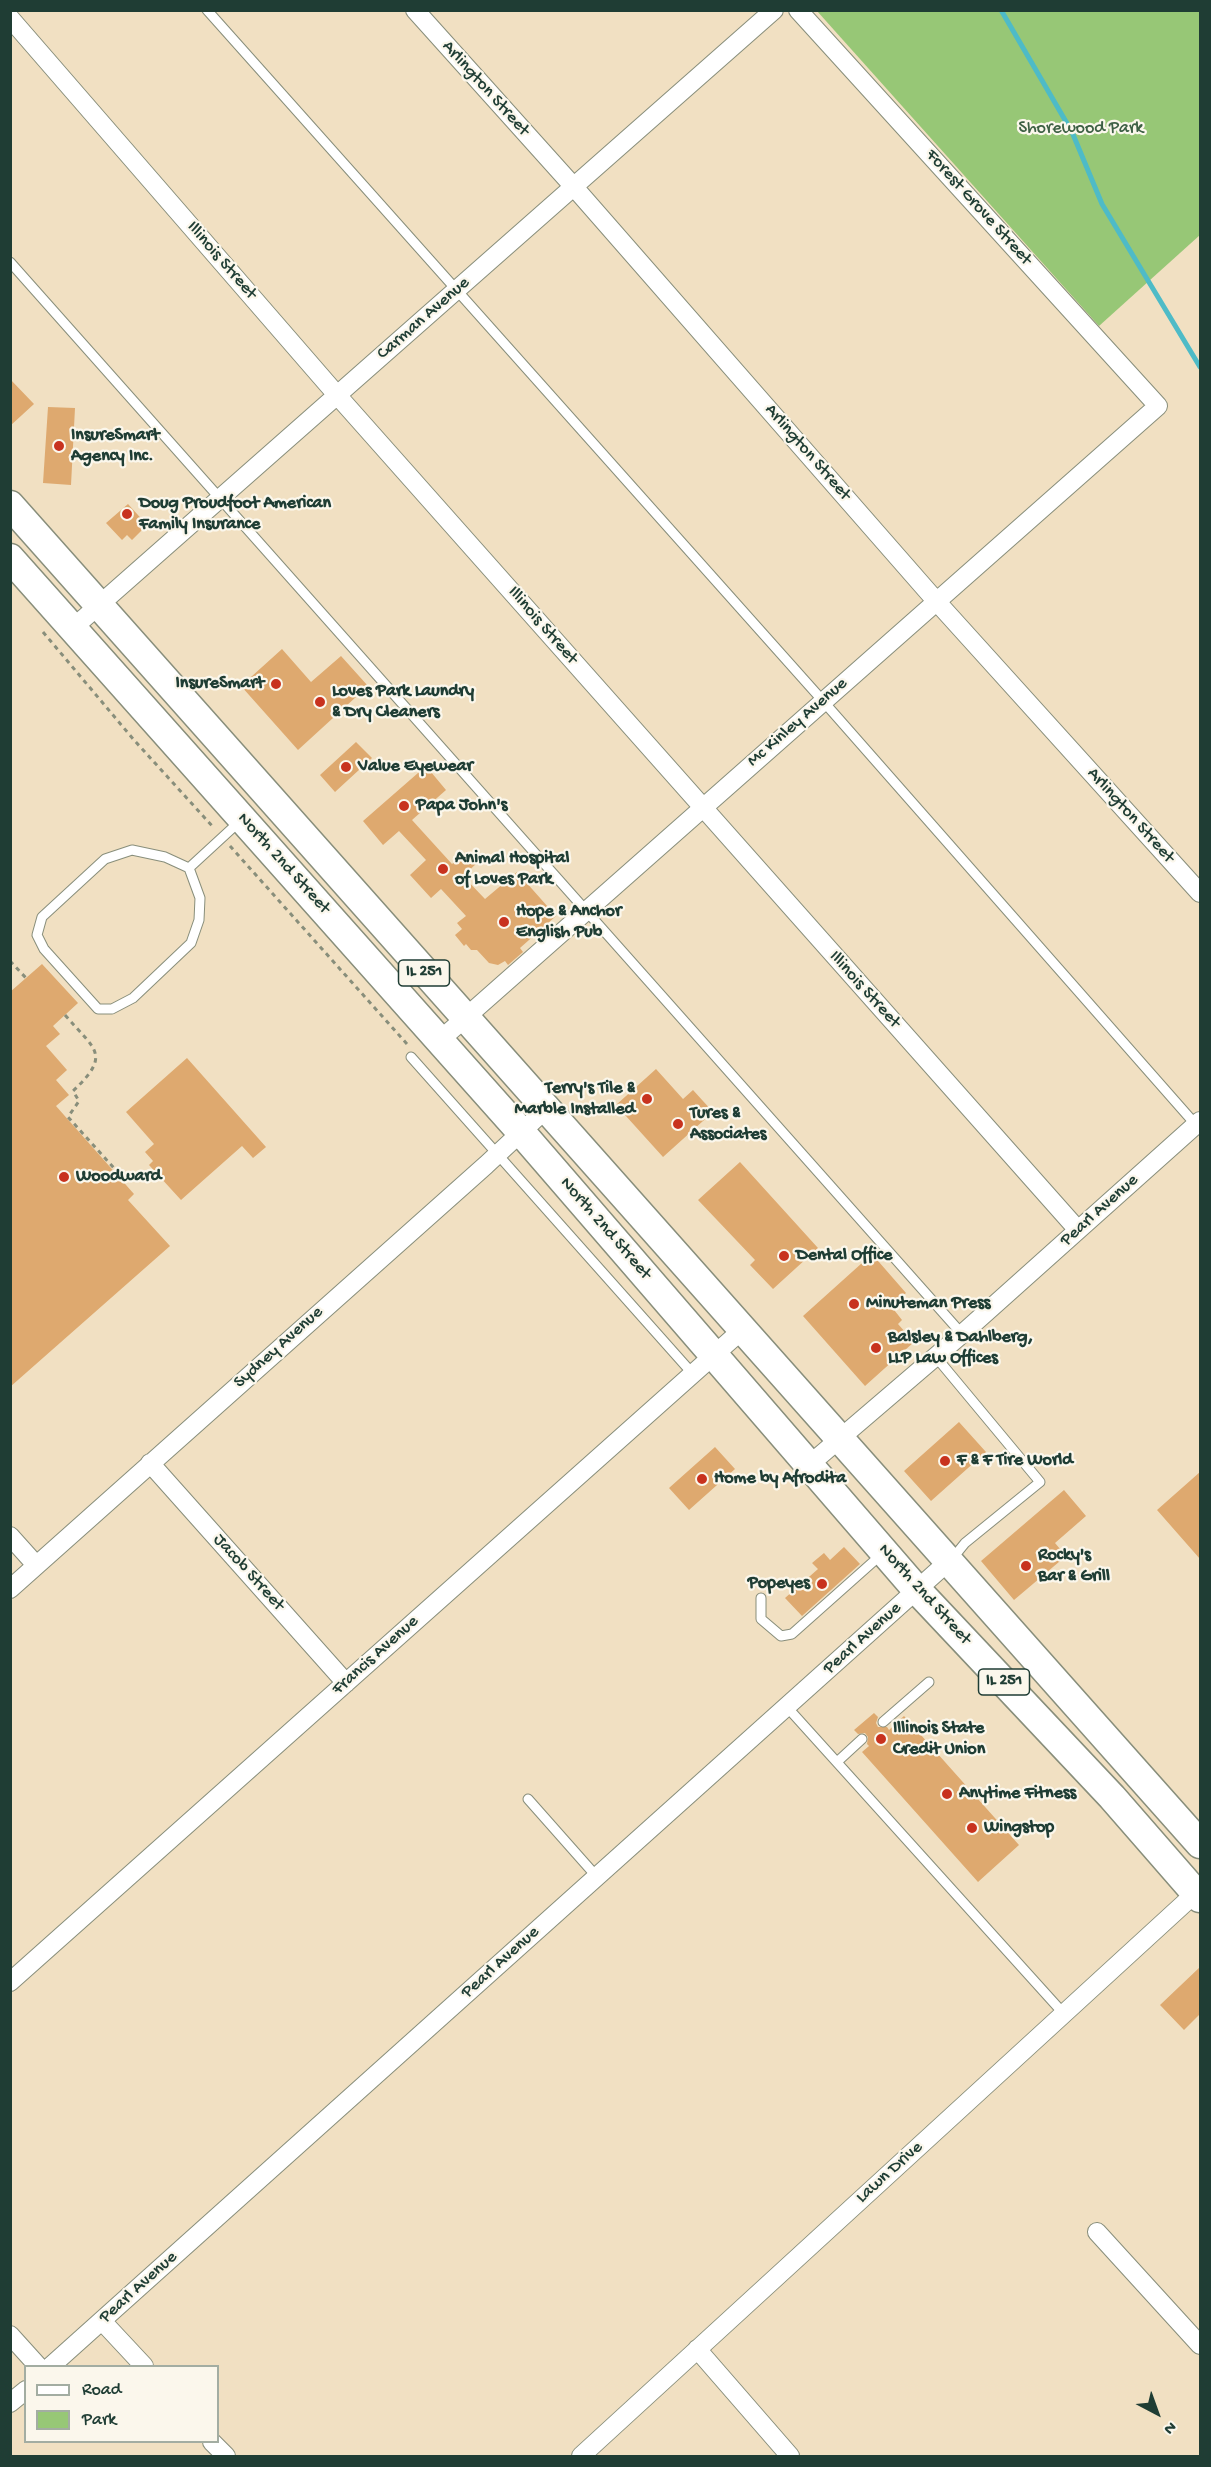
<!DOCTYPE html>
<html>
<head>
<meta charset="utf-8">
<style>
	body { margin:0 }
	#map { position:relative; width:1211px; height:2467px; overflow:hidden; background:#f1e0c2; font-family:"Gochi Hand",sans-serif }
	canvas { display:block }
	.frame { position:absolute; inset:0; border:12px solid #1f3d34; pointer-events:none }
	.legend { position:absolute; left:24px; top:2365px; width:195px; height:78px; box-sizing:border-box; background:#fbf7ec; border:2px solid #a3ada2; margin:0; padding:8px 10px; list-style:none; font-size:18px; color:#1f3d34 }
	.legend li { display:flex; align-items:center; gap:12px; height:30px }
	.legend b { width:30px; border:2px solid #a3ada2 }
	.north { position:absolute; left:1127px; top:2383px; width:60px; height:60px; -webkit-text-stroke:4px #fbf7ec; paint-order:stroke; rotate:139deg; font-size:16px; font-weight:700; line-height:24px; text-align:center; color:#1f3d34 }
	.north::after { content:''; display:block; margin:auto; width:21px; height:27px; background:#1f3d34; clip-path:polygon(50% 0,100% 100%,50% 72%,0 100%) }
</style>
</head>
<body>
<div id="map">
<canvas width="1211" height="2467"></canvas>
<div class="frame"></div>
<ul class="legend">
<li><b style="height:8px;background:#fff"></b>Road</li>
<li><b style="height:16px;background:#97c776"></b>Park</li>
</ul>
<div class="north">N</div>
</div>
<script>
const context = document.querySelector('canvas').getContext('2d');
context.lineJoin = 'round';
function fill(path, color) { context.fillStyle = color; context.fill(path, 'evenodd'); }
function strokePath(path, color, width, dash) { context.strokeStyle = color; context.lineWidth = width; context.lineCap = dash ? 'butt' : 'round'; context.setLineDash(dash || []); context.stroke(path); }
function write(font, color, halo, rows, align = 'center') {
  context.font = font + ' "Gochi Hand",sans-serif'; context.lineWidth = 4.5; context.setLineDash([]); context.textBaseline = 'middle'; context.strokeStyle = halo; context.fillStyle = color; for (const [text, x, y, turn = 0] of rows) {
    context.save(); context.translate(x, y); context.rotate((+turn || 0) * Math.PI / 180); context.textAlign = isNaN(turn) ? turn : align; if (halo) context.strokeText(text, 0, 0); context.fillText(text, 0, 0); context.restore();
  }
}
fill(new Path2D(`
	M817,11h383v224l-101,91z`), '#97c776');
strokePath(new Path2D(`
	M1001,10l71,122 30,72 98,163`), '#4ebbc7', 5);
fill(new Path2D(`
	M10,379l24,25 -24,22z
	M48,407l27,1 -4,77 -28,-2z
	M128,504l19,21 -15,15 -5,-5 -5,5 -16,-17z
	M282,649l29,33 30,-26 27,30 -70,64 -57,-64z
	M356,742l16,16 -37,34 -15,-17z
	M426,766l20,24 -34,30 40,44 15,-13 10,12 -14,13 22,23 32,-27 39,44 -36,32 3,4 -15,13 -3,-4 -7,4 -9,-2 -12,-13h-6l-5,-6 -2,2 -9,-11 7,-6 -5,-6 9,-7 -25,-27 -10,9 -21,-23 16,-15 -27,-29 -16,14 -20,-24z
	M42,964l36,39 -25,23 7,8 -14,12 21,24 -11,10 13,15 -13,11 78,88 -6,6 42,46 -160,141v-395z
	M187,1058l79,89 -13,11 -11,-12 -61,54 -32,-35 4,-4 -8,-9 9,-8 -28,-32z
	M656,1069l27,30 10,-9 20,22 -50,45 -47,-52z
	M740,1162l78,86 -45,41 -23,-24 5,-5 -57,-60z
	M872,1254l34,39 -15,13 11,14 -4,4 16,18 -49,44 -62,-70z
	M959,1422l27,30 -55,49 -27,-30z
	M715,1447l20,22 -46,41 -20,-22z
	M1200,1472v87l-43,-49z
	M1064,1490l22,26 -31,27 11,13 -52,44 -33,-39z
	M844,1547l16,17 -58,52 -17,-18 33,-29 -6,-6 12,-10 6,7z
	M874,1713l4,4 -2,6 2,4h9l2,3 15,-14 115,129 -41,37 -116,-130 7,-6 -2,-2 1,-7 -3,-4 -7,1 -4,-4z
	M1200,1967v47l-16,16 -24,-25z`), '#dea96f');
const service = new Path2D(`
	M207,10l616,691 373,424
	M10,262l952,1072
	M189,868l11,30 -1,22 -8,23 -58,55 -21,11h-14l-54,-60 -7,-14 5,-18 63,-58 27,-9 33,7 24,11 50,-46
	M411,1057l281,316
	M936,1357l104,125 -75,61 -13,16
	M761,1598v21l20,17 11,-2 91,-81
	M787,1707l277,307
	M883,1722l46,-40
	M837,1762l25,-23
	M528,1799l69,78`);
const minor = new Path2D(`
	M415,10l159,177 363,415 263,291
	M10,18l327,377 741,835
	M73,628l701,-618
	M439,1041l719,-635 -360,-396
	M150,1463l196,220
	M809,1465l153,-131 238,-213
	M10,1536l26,29
	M10,1589l476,-424 61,-57
	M10,1982l732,-652
	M1097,2232l103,113
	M102,2321l42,45
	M10,2335l28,31
	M697,2349l93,107
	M51,2366l899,-806
	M10,2403l16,-13
	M212,2442l14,14
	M581,2456l619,-567`);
const primary = new Path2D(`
	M10,505l1190,1339
	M10,558l511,574 396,458 195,207 88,101`);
strokePath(service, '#888e7b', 11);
strokePath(minor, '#888e7b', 20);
strokePath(primary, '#888e7b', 31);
strokePath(new Path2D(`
	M43,632l91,108 80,88
	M230,846l177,198
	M10,961l16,17
	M65,1015c30,35 47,39 8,76l6,10 -11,16 54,60 10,3`), '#888e7b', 3, [4.5, 4.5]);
strokePath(service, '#fff', 9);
strokePath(minor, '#fff', 18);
strokePath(primary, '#fff', 28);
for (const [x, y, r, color] of [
	[59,446,6,"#c8321e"],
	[127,514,6,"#c8321e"],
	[276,684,6,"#c8321e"],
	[320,702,6,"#c8321e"],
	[346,767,6,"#c8321e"],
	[404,806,6,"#c8321e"],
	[443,869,6,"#c8321e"],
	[504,922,6,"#c8321e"],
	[647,1099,6,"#c8321e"],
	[678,1124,6,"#c8321e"],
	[64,1177,6,"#c8321e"],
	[784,1256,6,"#c8321e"],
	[854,1304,6,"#c8321e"],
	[876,1348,6,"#c8321e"],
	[945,1461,6,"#c8321e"],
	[702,1479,6,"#c8321e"],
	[1026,1566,6,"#c8321e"],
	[822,1584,6,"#c8321e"],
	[881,1739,6,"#c8321e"],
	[947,1794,6,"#c8321e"],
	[972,1828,6,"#c8321e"]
]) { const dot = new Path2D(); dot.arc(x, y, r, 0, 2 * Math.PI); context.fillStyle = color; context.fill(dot); strokePath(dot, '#fbf7ec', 2); }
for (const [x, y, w] of [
	[424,973,51],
	[1004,1682,51]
]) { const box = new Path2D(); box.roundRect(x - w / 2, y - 13, w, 26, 4.5); context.fillStyle = '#fbf7ec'; context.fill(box); strokePath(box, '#1f3d34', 1.5); }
write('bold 16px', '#1f3d34', null, [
	["IL 251",424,973],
	["IL 251",1004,1682]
]);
write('18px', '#1f3d34', '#fbf7ec', [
	["Arlington Street",485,89,48],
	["Forest Grove Street",978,208,48],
	["Illinois Street",221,261,49],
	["Carman Avenue",424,319,-41],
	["Arlington Street",807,453,49],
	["Illinois Street",542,626,49],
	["Mc Kinley Avenue",798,723,-41],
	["Arlington Street",1130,816,48],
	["North 2nd Street",283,864,48],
	["Illinois Street",864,990,48],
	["Pearl Avenue",1100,1211,-42],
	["North 2nd Street",605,1229,49],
	["Sydney Avenue",279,1348,-42],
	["Jacob Street",248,1573,48],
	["North 2nd Street",924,1595,48],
	["Pearl Avenue",863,1639,-42],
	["Francis Avenue",376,1656,-42],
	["Pearl Avenue",501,1963,-42],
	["Lawn Drive",890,2173,-42],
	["Pearl Avenue",139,2288,-42]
]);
write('18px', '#3d6044', '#fbf7ec', [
	["Shorewood Park",1081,129]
]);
write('bold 18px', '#1f3d34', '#fbf7ec', [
	["InsureSmart",71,436],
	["Agency Inc.",71,457],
	["Doug Proudfoot American",139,504],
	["Family Insurance",139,525],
	["InsureSmart",264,684,"right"],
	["Loves Park Laundry",332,692],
	["& Dry Cleaners",332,713],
	["Value Eyewear",358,767],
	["Papa John's",416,806],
	["Animal Hospital",455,859],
	["of Loves Park",455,880],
	["Hope & Anchor",516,912],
	["English Pub",516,933],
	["Terry's Tile &",635,1089,"right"],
	["Marble Installed",635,1110,"right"],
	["Tures &",690,1114],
	["Associates",690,1135],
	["Woodward",76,1177],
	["Dental Office",796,1256],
	["Minuteman Press",866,1304],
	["Balsley & Dahlberg,",888,1338],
	["LLP Law Offices",888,1359],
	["F & F Tire World",957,1461],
	["Home by Afrodita",714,1479],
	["Rocky's",1038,1556],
	["Bar & Grill",1038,1577],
	["Popeyes",810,1584,"right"],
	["Illinois State",893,1729],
	["Credit Union",893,1750],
	["Anytime Fitness",959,1794],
	["Wingstop",984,1828]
], 'left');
</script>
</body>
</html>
